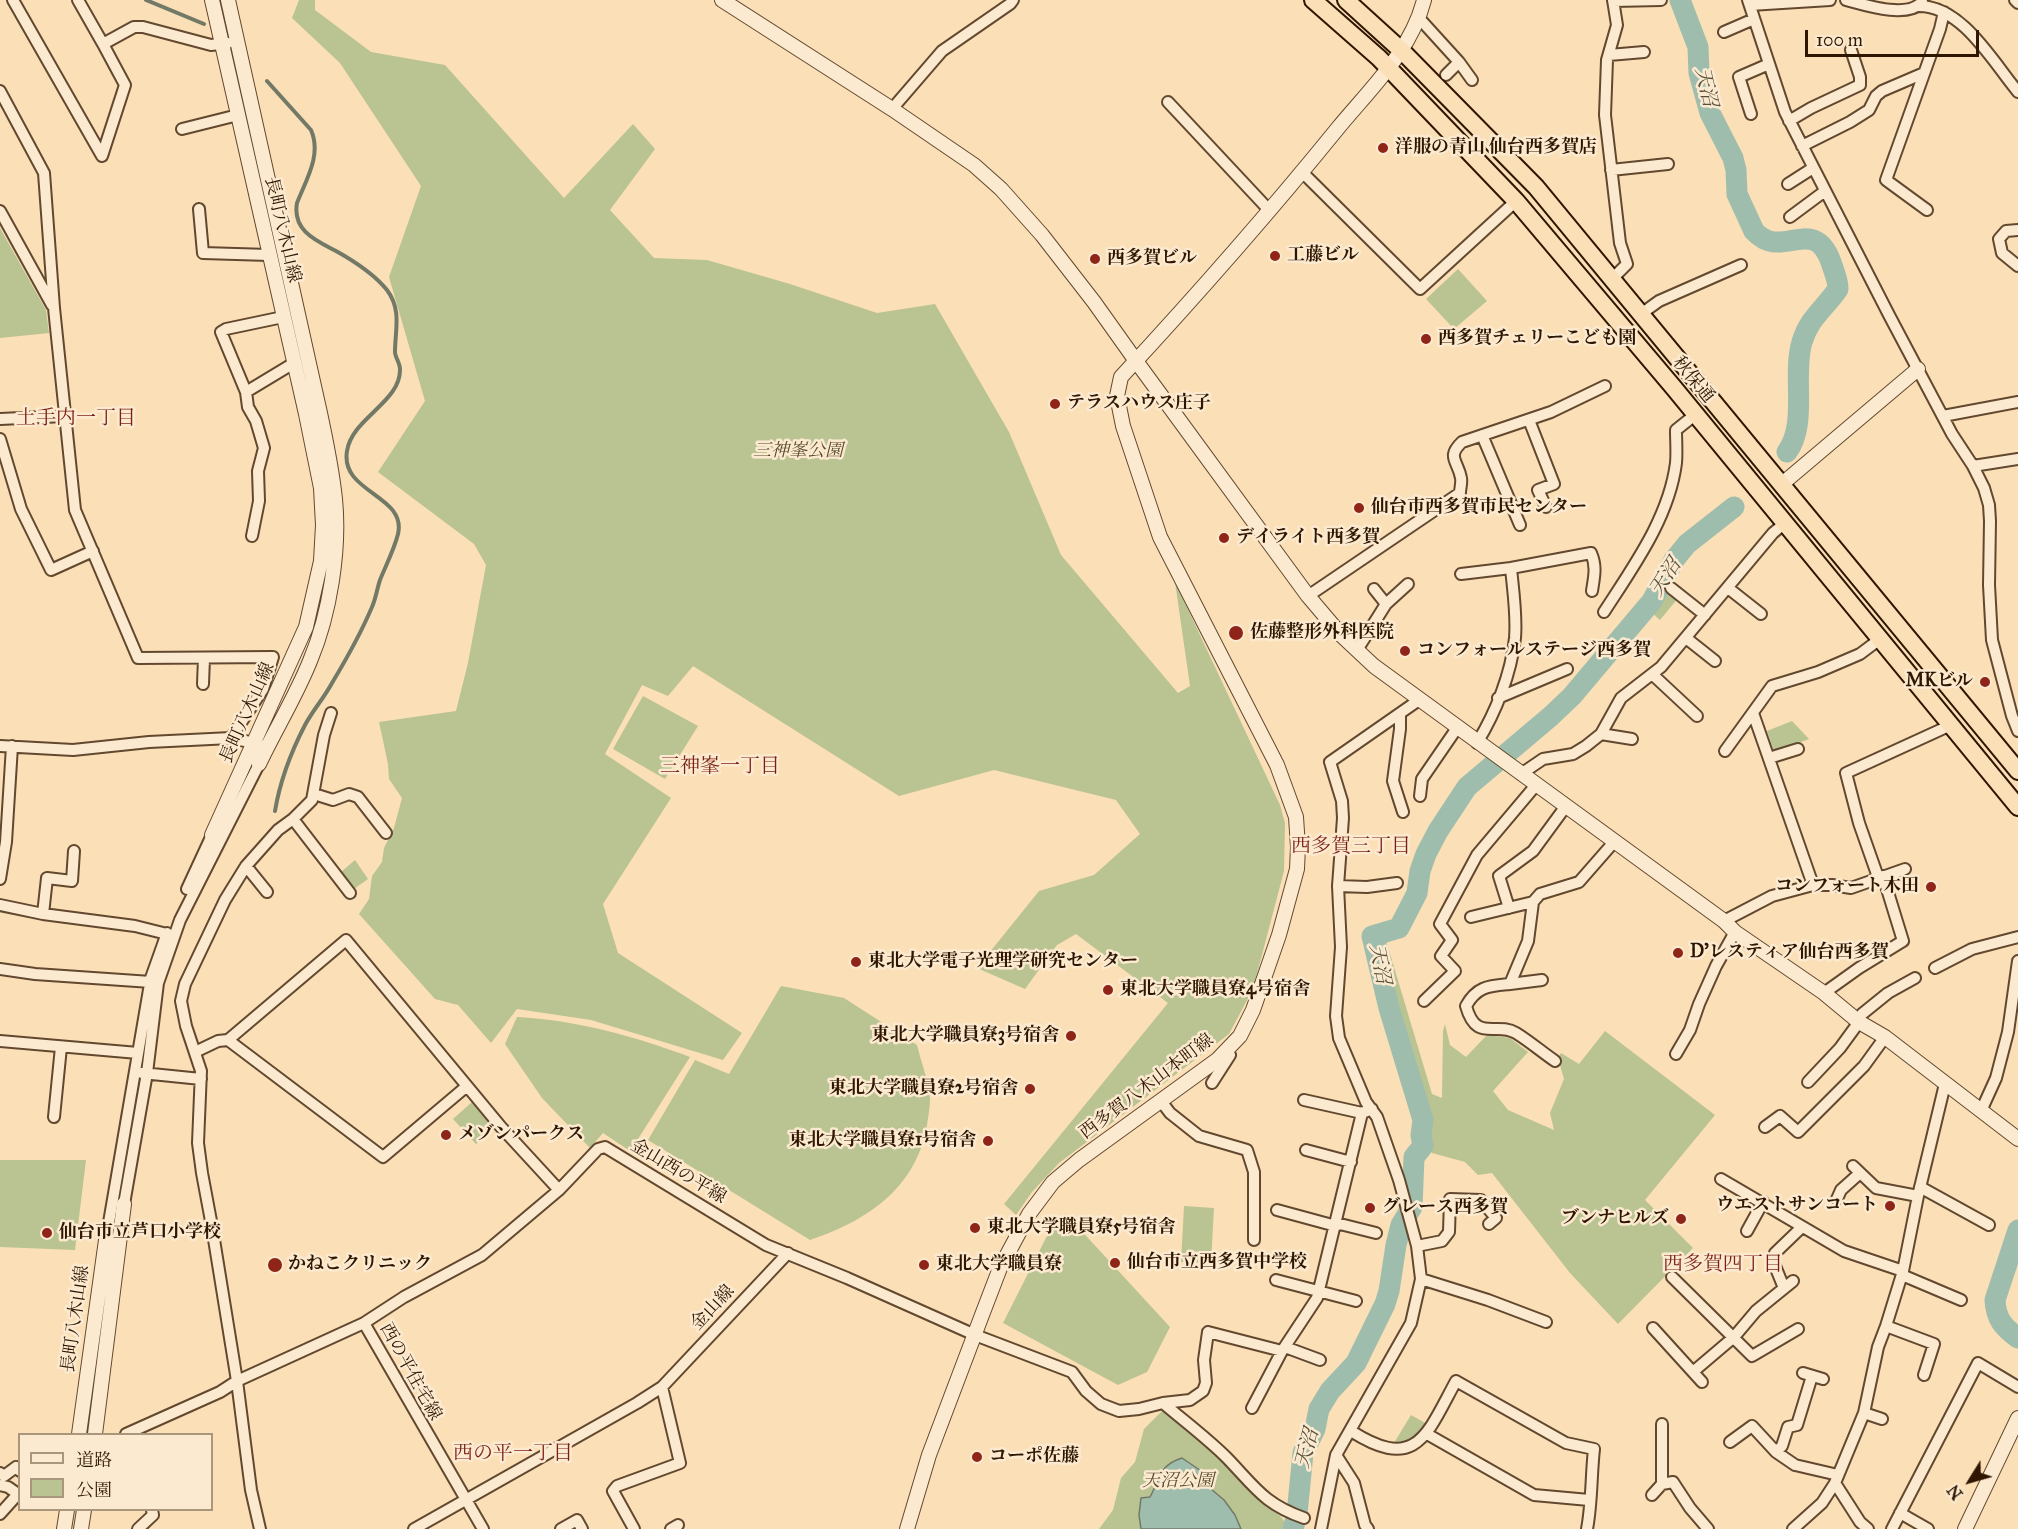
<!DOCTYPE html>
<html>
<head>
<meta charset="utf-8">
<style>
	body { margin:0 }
	#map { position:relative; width:2018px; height:1529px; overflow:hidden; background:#fbdfb7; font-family:"IM FELL Great Primer","Noto Serif JP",serif }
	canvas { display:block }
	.legend { position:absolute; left:18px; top:1433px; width:195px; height:78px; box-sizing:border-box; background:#fcead0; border:2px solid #aa957d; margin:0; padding:8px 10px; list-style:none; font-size:18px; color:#2f1600 }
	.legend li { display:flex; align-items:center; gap:12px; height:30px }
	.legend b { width:30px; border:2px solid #aa957d }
	.north { position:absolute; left:1940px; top:1451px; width:60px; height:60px; -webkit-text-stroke:4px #fcead0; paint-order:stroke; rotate:233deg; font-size:16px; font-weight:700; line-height:24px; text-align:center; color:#2f1600 }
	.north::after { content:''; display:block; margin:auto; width:21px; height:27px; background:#2f1600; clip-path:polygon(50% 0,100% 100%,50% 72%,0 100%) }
	.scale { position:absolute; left:1805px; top:30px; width:174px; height:27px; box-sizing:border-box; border:3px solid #2f1600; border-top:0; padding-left:8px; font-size:18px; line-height:21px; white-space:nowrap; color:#2f1600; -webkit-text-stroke:4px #fcead0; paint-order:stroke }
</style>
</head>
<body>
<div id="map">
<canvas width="2018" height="1529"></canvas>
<ul class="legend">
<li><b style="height:8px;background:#fcead0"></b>道路</li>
<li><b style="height:16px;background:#bac392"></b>公園</li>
</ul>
<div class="north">N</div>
<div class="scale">100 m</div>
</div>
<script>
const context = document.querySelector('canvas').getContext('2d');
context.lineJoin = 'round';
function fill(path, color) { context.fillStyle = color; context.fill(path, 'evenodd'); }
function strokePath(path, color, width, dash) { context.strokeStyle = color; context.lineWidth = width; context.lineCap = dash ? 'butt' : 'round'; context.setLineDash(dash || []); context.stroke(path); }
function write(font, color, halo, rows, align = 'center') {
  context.font = font + ' "IM FELL Great Primer","Noto Serif JP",serif'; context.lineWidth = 5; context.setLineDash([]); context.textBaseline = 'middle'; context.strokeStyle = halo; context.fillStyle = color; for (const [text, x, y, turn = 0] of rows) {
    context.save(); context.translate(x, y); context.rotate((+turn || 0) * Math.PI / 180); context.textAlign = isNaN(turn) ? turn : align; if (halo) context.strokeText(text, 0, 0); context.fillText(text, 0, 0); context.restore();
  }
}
fill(new Path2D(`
	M299,0h16v10l56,42 74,13 119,133 69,-74 22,25 -45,61 44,48 53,2 83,24 87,29 58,-9 74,128 52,123 117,138 12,-7 -15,-104 105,223 5,18 -1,48 -31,118 -24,45 -170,129 -27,29 -16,23 -12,-11 164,-201 -92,-69 -19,11 -32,44 -48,-21 62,-77 55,-16 46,-41 -24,-34 -122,-30 -95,26 -206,-130 -25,30 -26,-11 -37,69 66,44 -68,106 15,49 124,80 -19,27 -132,-40 -74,-11 -26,34 -33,-38 -23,-6 -76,-85 10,-15 3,-23 10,-14 2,-14 10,-20 8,-30 -13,-19 -1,-15 -9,-42 77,-11 12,-48 18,-98 -12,-21 -96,-72 47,-71 -36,-124 32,-91 -81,-123 -48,-45z
	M0,228l46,82 3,23 -49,5z
	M1458,269l29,32 -33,28 -28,-30z
	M1667,589l12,8 -19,23 -10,-9z
	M643,696l55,30 -33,53 -52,-30z
	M1792,721l17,18 -32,12 -4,-2 -6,-18z
	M355,860l13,19 -14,10 -13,-17z
	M1385,937l47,157 10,4 1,-67 2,-7 5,21 16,12 21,-22 23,3 18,14 -35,39 15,19 46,20 -4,-17 14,-34 -6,-21 3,-5 18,11 26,-33 110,84 -70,85 48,48 -75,76 -48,-51 -78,-100 -14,2 -13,-13 -33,-9 -56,-214z
	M781,986l63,12 73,47c4,17 12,37 13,54 0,6 -1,13 -2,19 -8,67 -58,102 -118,122l-162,-100 47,-80 34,14z
	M517,1017c59,3 117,19 173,40l-52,82 9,6 -8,12 -36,-24 -13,15 -48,-50 -37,-54z
	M472,1102l17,19v10l-13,13 -23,-25z
	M0,1160h86l-11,90 -75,-3z
	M1184,1206l30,2 -3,55 -30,-1z
	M1066,1214l104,113 -23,45 -29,13 -115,-62 49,-97z
	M1163,1410l33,23 86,85 7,11h-190l14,-19 8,-32 14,-16 9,-33z
	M1411,1415l16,9c-7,11 -19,22 -33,19z`), '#bac392');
const water = new Path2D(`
	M1182,1458l25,17 4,14 13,11 11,15 6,14h-100l-2,-14 2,-17 9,-1c10,-18 9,-32 32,-39z`);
fill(water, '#9fbdac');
strokePath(water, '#727a67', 1.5);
strokePath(new Path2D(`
	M146,0l58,24
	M267,81l44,49c11,25 -5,50 -14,73 -5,28 20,38 39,48 18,10 38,23 51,39 15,20 8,40 8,62 0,5 5,11 5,17 1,33 -48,49 -53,82 -7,42 60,44 51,83 -4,16 -12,31 -18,46 -3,9 -4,18 -8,27 -11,26 -25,51 -40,76 -8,15 -19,27 -27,42 -14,27 -25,56 -30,86`), '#727a67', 4);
strokePath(new Path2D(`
	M1680,0l18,47 1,26 11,40 23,45 3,12 1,24 17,37c28,31 59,-18 77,31 3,10 7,17 7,27 -13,19 -29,29 -36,53 -10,33 6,82 -15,110
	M2018,1230l-23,70c1,19 8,27 23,38
	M1293,1529l4,-15 6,-61 12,-24 4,-20 11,-18 26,-28 29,-59 4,-13 7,-46 5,-20 11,-18 2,-50 9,-11 -2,-11 2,-15 -34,-112 -17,-72 27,-8 18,-35 3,-22 6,-17 12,-23 29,-44 84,-71 21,-20 80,-95 22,-41 13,-16 47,-37`), '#9fbdac', 21);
const minor = new Path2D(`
	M13,0l89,156 23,-71 -22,-41
	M78,0l25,44 31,-17h9l68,18 17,-2
	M1748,0l37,112 104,203 63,119 21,32 11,22 5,17 1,16 -1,64 3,55 20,76 6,15
	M1846,0c19,5 61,19 76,2
	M2015,0l3,3
	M1613,1l48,-1
	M1750,5l80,-5
	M1919,6c43,0 74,56 99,86
	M1419,18l40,44 -13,13
	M1724,32l30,-13
	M1609,55l35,-3
	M1459,62l13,18
	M0,91l44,82 10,135 21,202 63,148 135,-1 -10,32 -32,49
	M1168,102l101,108
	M892,109l50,-58 68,-47 3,-4
	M1751,114l-12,-37 30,-13
	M1789,121l22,-13 49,-23v-8l-9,-27
	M182,129l56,-14
	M1802,146l48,-24 19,-12 7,-14 6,-5 42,-18
	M1611,170l57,-6
	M1302,172l118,117 96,-88
	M1788,184l25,-16
	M199,209l4,44 66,2
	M1927,210l-41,-30 54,-151 4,-17
	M0,211l52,94
	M1790,217l35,-26
	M2018,230l-12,1 -7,8 3,14 16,13
	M1612,279l15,-15 -7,-21 -15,-128 2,-55 10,-35 -4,-25
	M1641,314l18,-13 82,-36
	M246,392l-25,-60 5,-3 57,-12
	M1943,416l75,-14
	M0,419l65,-3
	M1529,420l25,64 -16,6 8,17
	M1482,435l38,90
	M0,439l21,70 30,61 42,-19
	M1973,466l45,-7
	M252,536l7,-35 -1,-30 6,-23 -8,-27 -8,-14 -2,-15 48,-29
	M1461,574l50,-6
	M1671,588l34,27
	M1728,588l33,26
	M1374,589l12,15
	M1308,596l152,-103c0,-5 2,-10 1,-15 -3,-17 -15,-21 1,-36l89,-30 54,-26
	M1604,612c29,-45 65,-94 72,-149 1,-11 0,-22 0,-33l20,-16
	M1686,638l29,23
	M1357,650l29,-46 22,-20
	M1652,674l45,42
	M203,684l1,-26
	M1498,698l69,-29
	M331,713l-7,22 -12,65 -19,19 -15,11 -32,36 -21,34 -40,84 -4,17 5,25 15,45 -3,72 4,30 9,48 26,160 127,-58 40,-26 78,-42 77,-65 39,-41 7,-2 161,98 81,33 128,57 97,37 14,19 15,13 18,7 20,-2 24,-6c21,18 44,35 64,55 28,29 37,46 77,60
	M1753,713l60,172
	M1400,715v14l-7,52 10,31
	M1601,734l31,5
	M1477,743c19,-31 34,-69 38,-105 2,-23 -2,-48 -4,-70l80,-15c6,14 3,24 1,38
	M0,746l73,4 76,-8 82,-4 28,6
	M1725,751l47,-65 46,-14 42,-18 20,-15
	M1769,758l29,-9
	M1521,774l22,-15 30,-5 13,-8 15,-12 20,-36 40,-31 112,-134 12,-10
	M314,794l19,6 16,-6 9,3 28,36
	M1420,796l2,-17 35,-51
	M293,819l57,74
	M246,866l21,26
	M1878,877l-19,-54 -13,-50 105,-48
	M0,879l6,-37 6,-96
	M1338,886l29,1 30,-4
	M187,889l25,-54
	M0,905l43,9 92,12 32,8
	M1509,908l-10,-32 34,-25 33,-45
	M43,914l4,-36 25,3 2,-30
	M1471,917l62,-15
	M1724,921l48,-25 41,-11h19l19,3 54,-19
	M1935,968l37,-19 46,-12
	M0,969l35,5 116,8
	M1510,984l32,-4
	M1824,993l35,-25 44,-27 -20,-65
	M1424,1001l31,-30 -14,-15 11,-16 -12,-16 37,-69 59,-70
	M228,1040l118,-100 155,187 58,63
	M0,1041l138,12
	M195,1052l23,-11 10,-1 155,117 84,-71
	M1676,1054l14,-24 9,-26 17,-38 19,-34
	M1555,1061c-13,-9 -26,-20 -39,-28 -20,-12 -40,10 -50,-27 11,-20 23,-20 44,-22l18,-43 5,-39 7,-8 39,-12 35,-40
	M142,1073l59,6
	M1808,1082l32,-34 19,-26 3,-8 26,-21 27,-15
	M1212,1083l18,-28 -3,-5
	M1304,1100l58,13
	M1161,1101l9,12 29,23 48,14 7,22v68
	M1981,1111l15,-33 12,-46 10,-71
	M54,1117l7,-70
	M1765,1127l15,-11 18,16 66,-66 21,-29
	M1306,1150l45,12
	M1853,1166l23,22 42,8
	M1721,1179l123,72 59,20
	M1920,1187l69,38
	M1837,1199l4,-9 19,-17
	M124,1204l23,-131 11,-90 22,-63 79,-156
	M1277,1210l59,16
	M1336,1223l40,10
	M1747,1231l16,-29
	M106,1240l45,-262 16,-45
	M1417,1246l25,-5 7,-9 1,-33 31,1 15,18 -7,6
	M1902,1275l59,25
	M1672,1277l80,79 46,-27
	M1421,1279l67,21 58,22
	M1276,1280l80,21
	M1784,1288l-11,-27 2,-8 27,-26
	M364,1323l119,206
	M1886,1326l48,18 -10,31
	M1653,1328l49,54
	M1285,1347l35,13
	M1694,1371l40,-34 22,-26 37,-30
	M1803,1373l20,6
	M662,1387l126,-134
	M1163,1403l27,-3 13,-9 3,-8 -2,-23 4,-28 74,19
	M1252,1408l30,-57 35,-53 45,-185 10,-4
	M1864,1413l18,6
	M1351,1431c66,42 76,3 105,-50l110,62 28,6c-3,27 -2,54 -7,80
	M126,1434l94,-42 17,-11 14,109 9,39
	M1427,1434l107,61 55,5
	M1730,1442l22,-16 24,26 19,13 43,10
	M1776,1452l6,-6 6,-19 9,-2 15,-49
	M1336,1455l18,28 11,42 3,4
	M0,1473l4,3 12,-9 4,4
	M1835,1483l25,39 8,7
	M1662,1484v-60
	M0,1485l8,2 10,7 2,-1
	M1652,1495l10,-11 11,-2 17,26 18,21
	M1900,1513l28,16
	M0,1514l18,-20
	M138,1529l15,-14 -1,-5
	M414,1529l223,-126 25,-16 18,76 -63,23 -4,5 21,38
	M561,1529l16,-9 5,9
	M671,1529l7,-4
	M1321,1529l15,-74 75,-132 10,-44 -4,-33 -18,-66 -22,-63 -11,-15 -27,-64 -3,-22 5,-69 -3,-61 5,-68 -1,-17 -12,-39 89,-62
	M1793,1529l29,-26 13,-20 29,-70 14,-66 8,-21 17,-55 15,-75 27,-112
	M1892,1529l86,-166 40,24`);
const tertiary = new Path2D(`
	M212,0l94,414 15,74 2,37 -2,36 -15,66 -94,208
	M228,0l92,413c6,28 12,57 15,86 5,50 -5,115 -25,162 -14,35 -35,69 -51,103
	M722,0l170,109 82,56 27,24 41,46 52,67 42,59 172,235 34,40 32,30 350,255 11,11 89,61 35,29 26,15 133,102
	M1782,484l136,-115
	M79,1434l27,-194
	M95,1434l29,-230
	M64,1529l3,-19
	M81,1529l3,-19
	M907,1529l22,-74 53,-140 18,-47 29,-54 24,-32 26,-22 138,-100 23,-24 13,-26 26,-75 18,-66 1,-22 -2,-30 -19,-52 -117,-228 -37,-111 -6,-30 4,-19c75,-81 148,-164 217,-249 33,-40 73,-77 86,-128
	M1965,1529l53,-111`);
const trunk = new Path2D(`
	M1313,0l66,58 137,143 158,187 344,419
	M1346,0l56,51 134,136 482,584`);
strokePath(minor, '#62482e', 14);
strokePath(tertiary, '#62482e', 16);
strokePath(trunk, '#2f1600', 20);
strokePath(minor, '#fcead0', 10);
strokePath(tertiary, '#fcead0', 14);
strokePath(trunk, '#fbdfb7', 16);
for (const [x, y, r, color] of [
	[1383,148,6,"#8f2418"],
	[1275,256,6,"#8f2418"],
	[1095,259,6,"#8f2418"],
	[1426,339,6,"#8f2418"],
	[1055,404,6,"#8f2418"],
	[1359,508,6,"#8f2418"],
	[1224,538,6,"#8f2418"],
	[1236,633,8,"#8f2418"],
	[1405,651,6,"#8f2418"],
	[1985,682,6,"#8f2418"],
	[1931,887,6,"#8f2418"],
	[1678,953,6,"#8f2418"],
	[856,962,6,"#8f2418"],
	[1108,990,6,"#8f2418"],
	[1071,1036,6,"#8f2418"],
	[1030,1089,6,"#8f2418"],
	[446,1135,6,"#8f2418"],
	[988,1141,6,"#8f2418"],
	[1890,1206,6,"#8f2418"],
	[1370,1208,6,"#8f2418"],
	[1681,1219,6,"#8f2418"],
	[975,1228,6,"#8f2418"],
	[47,1233,6,"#8f2418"],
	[1115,1263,6,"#8f2418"],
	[275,1265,8,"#8f2418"],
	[924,1265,6,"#8f2418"],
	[977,1457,6,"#8f2418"]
]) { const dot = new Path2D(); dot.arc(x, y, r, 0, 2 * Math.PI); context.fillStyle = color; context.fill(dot); strokePath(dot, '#fcead0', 2); }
write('bold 18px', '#2f1600', '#fcead0', [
	["洋服の青山 仙台西多賀店",1395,148],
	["工藤ビル",1287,256],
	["西多賀ビル",1107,259],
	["西多賀チェリーこども園",1438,339],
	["テラスハウス庄子",1067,404],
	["仙台市西多賀市民センター",1371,508],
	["デイライト西多賀",1236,538],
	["佐藤整形外科医院",1250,633],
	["コンフォールステージ西多賀",1417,651],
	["MKビル",1973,682,"right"],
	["コンフォート木田",1919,887,"right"],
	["D'レスティア仙台西多賀",1690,953],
	["東北大学電子光理学研究センター",868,962],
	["東北大学職員寮4号宿舎",1120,990],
	["東北大学職員寮3号宿舎",1059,1036,"right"],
	["東北大学職員寮2号宿舎",1018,1089,"right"],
	["メゾンパークス",458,1135],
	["東北大学職員寮1号宿舎",976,1141,"right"],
	["ウエストサンコート",1878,1206,"right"],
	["グレース西多賀",1382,1208],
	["ブンナヒルズ",1669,1219,"right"],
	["東北大学職員寮5号宿舎",987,1228],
	["仙台市立芦口小学校",59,1233],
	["仙台市立西多賀中学校",1127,1263],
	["かねこクリニック",288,1265],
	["東北大学職員寮",936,1265],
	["コーポ佐藤",989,1457]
], 'left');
write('18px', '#2f1600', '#fcead0', [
	["長町八木山線",282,230,77],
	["秋保通",1693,380,50],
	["長町八木山線",248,713,-66],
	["西多賀八木山本町線",1147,1087,-37],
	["金山西の平線",678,1172,31],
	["金山線",713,1308,-47],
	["長町八木山線",76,1319,-82],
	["西の平住宅線",410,1372,61]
]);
write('italic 18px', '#594a2c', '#fcead0', [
	["三神峯公園",798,452],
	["天沼公園",1178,1482]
]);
write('italic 20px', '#56503c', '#fcead0', [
	["天沼",1705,87,77],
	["天沼",1666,578,-57],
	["天沼",1379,964,79],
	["天沼",1308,1449,-75]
]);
write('20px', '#7a1f14', '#fcead0', [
	["土手内一丁目",76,419],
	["三神峯一丁目",720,767],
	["西多賀三丁目",1351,847],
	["西多賀四丁目",1723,1265],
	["西の平一丁目",513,1454]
]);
</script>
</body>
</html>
